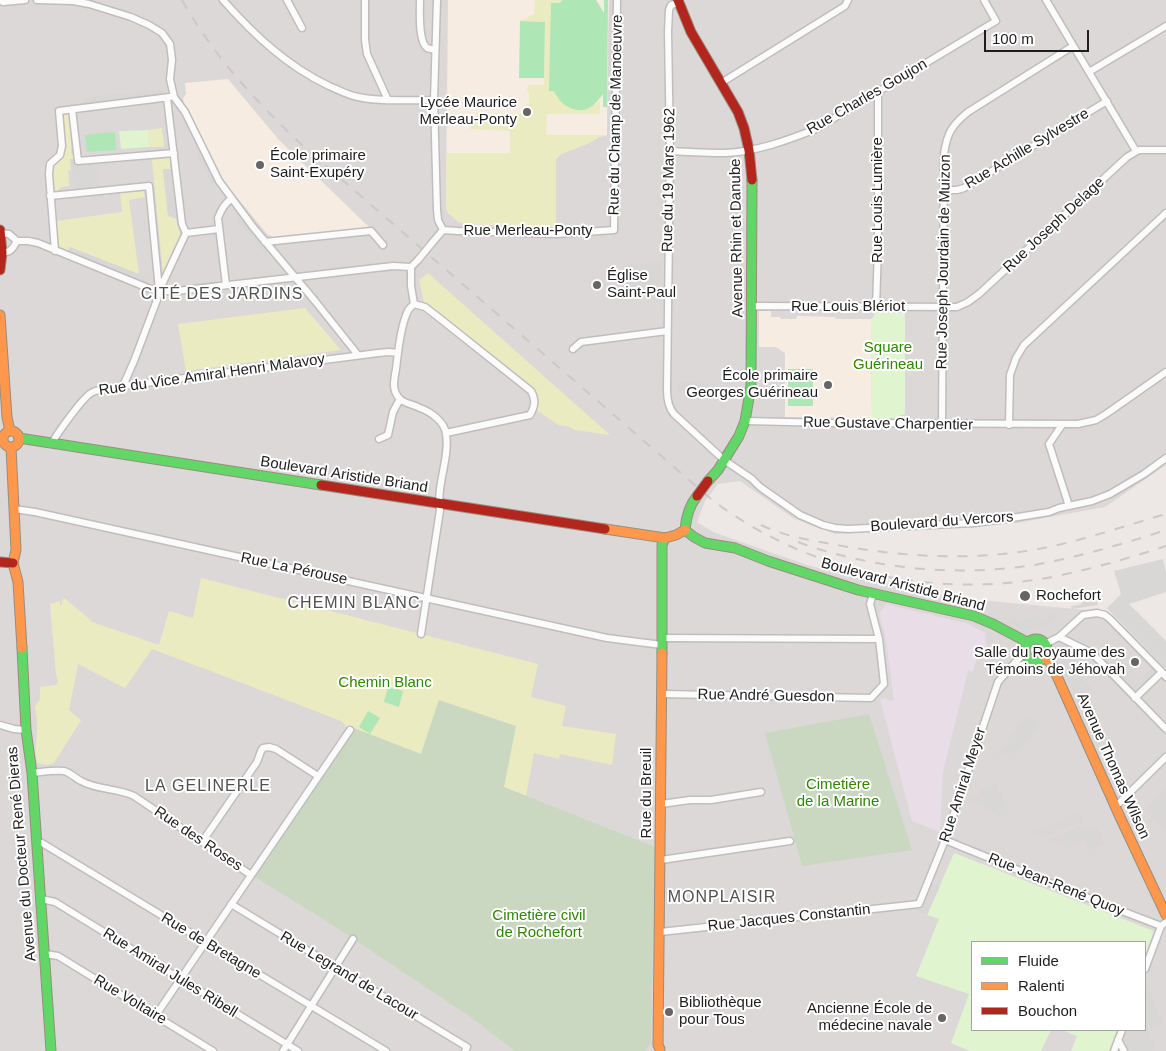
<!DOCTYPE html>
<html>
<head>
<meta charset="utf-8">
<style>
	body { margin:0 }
	#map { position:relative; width:1166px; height:1051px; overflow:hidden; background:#ede7e6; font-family:Helvetica,sans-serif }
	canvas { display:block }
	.legend { position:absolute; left:971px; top:941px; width:175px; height:90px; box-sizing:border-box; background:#fff; border:1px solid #a5a5a5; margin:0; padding:6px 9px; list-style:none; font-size:15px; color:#1e1e1e }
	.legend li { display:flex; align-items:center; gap:10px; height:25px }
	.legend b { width:25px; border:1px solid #a5a5a5 }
	.scale { position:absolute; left:984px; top:30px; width:105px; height:22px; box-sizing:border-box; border:2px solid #1e1e1e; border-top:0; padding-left:6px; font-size:15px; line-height:18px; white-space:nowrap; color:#1e1e1e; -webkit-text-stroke:4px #fff; paint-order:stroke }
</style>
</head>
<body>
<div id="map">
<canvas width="1166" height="1051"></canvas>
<ul class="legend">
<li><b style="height:6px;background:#63d668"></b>Fluide</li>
<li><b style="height:6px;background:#ff974d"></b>Ralenti</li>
<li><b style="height:6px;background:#b3261e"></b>Bouchon</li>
</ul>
<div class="scale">100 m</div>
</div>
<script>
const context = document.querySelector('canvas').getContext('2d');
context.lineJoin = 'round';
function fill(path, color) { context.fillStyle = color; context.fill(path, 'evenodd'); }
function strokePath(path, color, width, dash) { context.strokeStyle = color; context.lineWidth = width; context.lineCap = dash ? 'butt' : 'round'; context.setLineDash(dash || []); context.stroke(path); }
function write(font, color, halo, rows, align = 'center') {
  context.font = font + ' Helvetica,sans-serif'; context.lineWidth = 4; context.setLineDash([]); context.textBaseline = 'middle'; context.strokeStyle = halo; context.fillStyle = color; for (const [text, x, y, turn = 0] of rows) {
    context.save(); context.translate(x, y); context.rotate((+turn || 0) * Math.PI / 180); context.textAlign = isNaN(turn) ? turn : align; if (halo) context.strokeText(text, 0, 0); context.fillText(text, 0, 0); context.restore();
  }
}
fill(new Path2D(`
	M0,0h1166v465l-61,42 -88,16 -182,11 -42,-16 -53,-37 -22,3 -13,17 -8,21 16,10 97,34 137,31 150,14 69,62v378h-1166zM972,942h173v88h-173z`), '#dcd8d8');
fill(new Path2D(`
	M886,604l83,20 5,3 12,6 -1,4 4,22 -3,1 1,-4 -9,-2 -5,18 -5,-1 -25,101 -3,60 -28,-11 -32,-122 7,-1 1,3 6,-1 -9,-66 -6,-20z`), '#e9dde8');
fill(new Path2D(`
	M448,0h161l-2,135 -8,2 -10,6 -28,11 -5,5v68l-89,-3 -8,-2 -11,-9 -2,-5z
	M228,79l51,61 90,87 -94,11 -8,-4 -42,-51 -21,-37 -19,-40 -2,-8 3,-4 -1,-11z
	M759,311h12v6h9l1,2h15l1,-3 38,1 1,2h36l-1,19 1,80 -87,-1v-64l-9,-6h-17z`), '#f7ece1');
fill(new Path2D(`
	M535,0h28l-4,3h-7l2,88 2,6 34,10 10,-6v13h-53l-1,21h61l-8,2 -10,6 -28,11 -5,5v68l-89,-3c-9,-2 -17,-7 -21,-16v-55h64v-22l-40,-2 1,-12h5l1,-3 55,-1v-6h-6v-3h3v-12h-2l1,-7h16l1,-63 -25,-1 14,-7z
	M68,112c8,10 3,29 3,41l3,1 1,5h-5l1,11 -3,1 1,15 -8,1 -4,5 -4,-2 -2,-21 11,-13v-43z
	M162,128l2,19h-15l-1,-17z
	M170,158v11h-7l5,47 8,3 5,19 -18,35 -11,-113z
	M143,189l2,8 -16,3 10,74 -68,-26 -4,4 -9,-5 -2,-26 66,-9 -2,-20z
	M428,273l182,162 -35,-5 -8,-4 -9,-1 -24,-17 1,-10 -110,-91 -6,-27z
	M305,308l36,42 -155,21 -8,-47z
	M201,578l337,86 -7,33 35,9 -4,20 54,8 -4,31 -52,-11 -1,5 -25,-6 -8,43 -22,-9 -65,-87 -18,54 -71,-24 -9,-9 -88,-34 -101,-38 -27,39 -47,-24 -9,46 12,10 -1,2 -26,41 -7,2 -9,-2c-5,-9 -1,-22 -1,-33 1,-8 -1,-16 -2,-24l5,-7v-12l16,-2 2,-3 -2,-8 -6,-70 10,-3v4h2v-4l2,-3 22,18 6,6 67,23 10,-34 24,7z`), '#ebebc2');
fill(new Path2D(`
	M439,700l77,26 -12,61 151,60 -4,196 -6,8h-130l-43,-33 -144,-96 -73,-45 99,-149 67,26z
	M869,714l43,136 -110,16 -37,-133z`), '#cad8c1');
fill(new Path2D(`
	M148,130l1,17 -28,2 -2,-18z
	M875,313h30v102h-5v3h-28l-1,-80 1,-19z
	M954,853l200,78 -9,24v-13h-173v88h79l-10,21h-71l-19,-8 18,-49 -53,-18 23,-57 -12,-4z
	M1062,1030h55l-8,21h-38l6,-15z`), '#dff4cf');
fill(new Path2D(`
	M563,0h33l8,13v-13h4l-1,107h-4v-13c-4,5 -8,11 -14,14 -14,7 -30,-4 -35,-17h-5l2,-88h8z
	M520,21l25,1 -1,56h-25z
	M115,132l1,18 -29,2 -2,-17z
	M788,369h25v37h-25z
	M388,687l15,4 -4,16 -15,-5z
	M368,711l12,7 -10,16 -11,-7z`), '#aee6b6');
fill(new Path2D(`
	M609,0h8l-2,135h-8z
	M162,90l5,8 -85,9 5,-10z
	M204,151l17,33 -8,1 -16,-29z
	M70,159h29l1,26 -26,4z
	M163,169h13l6,50 -14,-3z
	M244,216l28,33 -7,4 -27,-31z
	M70,247l69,27 7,4 2,10 -84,-32z
	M661,262v32l-35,2 -3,-30z
	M678,382l40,2 -1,10 -40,-2z
	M1163,559l3,14v19l-37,12 37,37v28l-59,-61 14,-14 -7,-23z
	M1102,596v3l-5,1 1,5 -26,4 -1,-3 11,-2 -1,-5z
	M1051,613l5,5 -7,7 -11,4 -7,2 -12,-3 -10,-5 5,-6 10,5v-4l16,-2 1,5z
	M1105,642l30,31 -2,1 5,5 -6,6 -35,-34z
	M1061,645l5,3 8,23 19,18 -18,7 -18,-45z
	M1151,668l4,4 -18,19 -5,-4z
	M1025,716l16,6 -20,28 -24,7z
	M995,783l15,34 -11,-1 -32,-15 3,-7 12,5 -4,-9z
	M1166,787v45l-17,-17 2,-2 -5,-4z
	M1079,812l4,9 -41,17 -11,-5z
	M1087,824l2,5 8,-3 7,18 -16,6 -4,-8 -16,6 -21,-8z
	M928,882l12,4 -13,29 -11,-5z
	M1146,986l17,38 -13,6 -5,-12v-28z
	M1145,1025l11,26h-29l-4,-11 4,-10h18z`), '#d9d6d6');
const street = new Path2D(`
	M0,0l3,2 22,-2
	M37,0l36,1 16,3 42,13 18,8 13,8 8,11 2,16 -2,19 4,18 11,15 34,69 34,46 62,74 43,54
	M223,0c31,35 64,66 106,86 10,4 18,9 29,11 24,5 51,3 76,3
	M287,0l15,28
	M365,0v40l2,14 21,46
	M420,0c0,11 -2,41 7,48 2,1 5,1 8,2
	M437,0l-3,100 3,110 1,10 5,10
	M1046,0l90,151
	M679,3l-8,2 -2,5 -1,22 2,119 -3,239c0,9 1,17 7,24l50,46 28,19 8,8 40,28 23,10 12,3 13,1 126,-6 38,-5 37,-6 10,-4 33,-7 18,-7 34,-20 22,-16
	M1089,72l77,-46
	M721,83l124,-77 3,-6
	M72,109l6,52 96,-8
	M670,151c18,1 37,2 55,2 31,-1 63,-13 91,-24l180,-108 -12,-21
	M945,190h12l7,-2 143,-87
	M50,196l99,-10 10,104
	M443,230l15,1 99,3 57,-4 3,-230
	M0,233l9,1 8,7c-5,9 -6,11 -17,12
	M186,233l33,-4
	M17,241h11l10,2 110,45 11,3h18l216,-25 18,1
	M265,242l106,-11 12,14
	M432,243l11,-13
	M55,251l-6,-77 1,-10 10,-9 2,-9 -3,-35 111,-14
	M226,285l-8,-67c3,-8 6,-14 13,-19
	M414,304c-3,3 -6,5 -7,9 -7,15 -9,40 -11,56 -1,5 -2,11 -2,16 0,5 2,10 6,14 5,5 13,5 20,9 11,4 25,14 26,26 4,24 -10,51 -6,76l-19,124
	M414,304l11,3 13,10 93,74c5,9 4,15 -1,24l-84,18
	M414,304l-3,-18v-19l7,-7
	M752,307l6,-1 199,1 11,-5 11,-8 148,-137 12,-7h27
	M876,307l2,-59v-156
	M573,349l8,-7 86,-11
	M123,386l11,-25 23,-61 2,-9 27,-58 -4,-9 -15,-126
	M745,421l87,2 246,1 18,-4 10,-6 60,-42
	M942,424l2,-270c3,-21 8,-29 24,-42l105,-66
	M1009,425l1,-50 6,-17 8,-13 142,-132
	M1062,425l-13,19 20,62
	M379,439l9,-4 5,-23 7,-13
	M52,443c5,-9 32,-48 41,-51 9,-4 21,-4 30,-6l255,-33 11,-1 9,1
	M14,509l21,3 572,126 55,7
	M1059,637l33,16 74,76
	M662,638l217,1
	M1045,644l14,-7 24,-22 14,-2 8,2 5,4 52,53 4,5
	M1025,652l-16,17 26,-8
	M662,694l209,4 13,-14 -5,-45 -9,-35 3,-10
	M1135,698l27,-26
	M0,725l14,4 12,1
	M32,773c10,-1 22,-3 32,-2 7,2 11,7 17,10 16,9 36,7 53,15l117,79
	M661,804l29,-4h21l50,-8
	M1115,807l51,-50
	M945,840l115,47 101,39 5,-4
	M37,842l5,1 344,208
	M202,842l55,-80 4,-11 2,-3 6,-1 7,2 42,27
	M661,860l129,-19
	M41,899l14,3 243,149
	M231,904l236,143 -2,4
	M660,932l259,-28 26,-64 53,-158 11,-13
	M45,954l13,2 155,95
	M1145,969l16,-43
	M156,1015l194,-285
	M1118,1040l6,11
	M283,1051l70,-112
	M1114,1051l8,-21`);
const fast = new Path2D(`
	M19,438l302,47
	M708,481l10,-11 21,-34 6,-15 6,-35 1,-206
	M685,530l9,7 11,6 30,5 33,13 90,29 116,26 19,8 34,18
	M685,530c1,-13 4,-24 12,-34
	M1025 650a11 11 0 1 1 22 0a11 11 0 1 1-22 0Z
	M22,648l4,82 6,43 19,278
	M662,653v-108l3,-7`);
const slow = new Path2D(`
	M0,315l7,102 3,14
	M3 439a8 8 0 1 1 16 0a8 8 0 1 1-16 0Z
	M11,447l5,103 -3,13 5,19 4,66
	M605,529l60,9 11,-3 9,-5
	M1045,657l7,8 68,152 46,98
	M660,1049l-2,-4 4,-392`);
const jam = new Path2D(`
	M678,0l13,32 47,80 6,16 5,22 3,30
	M0,230l2,23 -2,17
	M321,485l284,44
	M0,562l13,1`);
strokePath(street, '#c0bdbd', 9);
strokePath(fast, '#988e7e', 11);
strokePath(slow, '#988e7e', 11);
strokePath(jam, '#988e7e', 11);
strokePath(street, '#fcfbfb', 6);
strokePath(fast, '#63d668', 9);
strokePath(slow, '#ff974d', 9);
strokePath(jam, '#b3261e', 9);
strokePath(new Path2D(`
	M182,0c31,55 75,103 121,146l393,340c12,11 25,21 39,30 80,52 177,75 272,67 11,-1 23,-2 34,-4 41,-7 85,-20 125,-33
	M761,525c25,12 54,16 81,21 64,11 132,15 196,3 44,-8 86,-23 128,-35
	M798,542c73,27 159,35 236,23 45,-8 89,-21 132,-35`), '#cac9c9', 2, [10, 10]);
const streetBridge = new Path2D(`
	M418,260l14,-17`);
const jamBridge = new Path2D(`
	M697,496l11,-15`);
strokePath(streetBridge, '#c0bdbd', 9, []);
strokePath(jamBridge, '#988e7e', 11, []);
strokePath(streetBridge, '#fcfbfb', 6);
strokePath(jamBridge, '#b3261e', 9);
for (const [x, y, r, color] of [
	[527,112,5,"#666464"],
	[260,165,5,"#666464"],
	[597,285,5,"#666464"],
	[828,385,5,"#666464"],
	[1025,596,6,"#666464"],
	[1135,662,5,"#666464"],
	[669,1012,5,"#666464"],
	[942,1018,5,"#666464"]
]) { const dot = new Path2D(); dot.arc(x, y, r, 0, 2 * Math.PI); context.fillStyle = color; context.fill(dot); strokePath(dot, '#fff', 2); }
write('15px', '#1e1e1e', '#fff', [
	["Rue Charles Goujon",867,97,-30],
	["Rue du Champ de Manoeuvre",616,115,-89],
	["Rue Achille Sylvestre",1027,149,-31],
	["Rue du 19 Mars 1962",669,180,-89],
	["Rue Louis Lumière",878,200,-90],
	["Rue Joseph Delage",1054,225,-43],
	["Rue Merleau-Ponty",528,231],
	["Avenue Rhin et Danube",737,238,-91],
	["Rue Joseph Jourdain de Muizon",944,262,-89],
	["Rue Louis Blériot",848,307],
	["Rue du Vice Amiral Henri Malavoy",212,375,-8],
	["Rue Gustave Charpentier",888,424,1],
	["Boulevard Aristide Briand",344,475,9],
	["Boulevard du Vercors",942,522,-4],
	["Rue La Pérouse",294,569,12],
	["Boulevard Aristide Briand",903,585,15],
	["Rue André Guesdon",766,696,1],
	["Avenue Thomas Wilson",1113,766,66],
	["Rue Amiral Meyer",963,785,-72],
	["Rue du Breuil",647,793,-90],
	["Rue des Roses",198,839,34],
	["Avenue du Docteur René Dieras",22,854,-95],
	["Rue Jean-René Quoy",1056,885,22],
	["Rue Jacques Constantin",789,918,-6],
	["Rue de Bretagne",211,946,31],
	["Rue Amiral Jules Ribell",170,973,32],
	["Rue Legrand de Lacour",349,976,31],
	["Rue Voltaire",130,1000,31]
]);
write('15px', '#1e1e1e', '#fff', [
	["Lycée Maurice",517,103],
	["Merleau-Ponty",517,120],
	["École primaire",270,156,"left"],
	["Saint-Exupéry",270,173,"left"],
	["Église",607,276,"left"],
	["Saint-Paul",607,293,"left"],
	["École primaire",818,376],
	["Georges Guérineau",818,393],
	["Rochefort",1036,596,"left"],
	["Salle du Royaume des",1125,653],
	["Témoins de Jéhovah",1125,670],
	["Bibliothèque",679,1003,"left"],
	["pour Tous",679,1020,"left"],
	["Ancienne École de",932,1009],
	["médecine navale",932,1026]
], 'right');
write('15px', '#2f8602', '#fff', [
	["Square",888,348],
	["Guérineau",888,365],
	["Chemin Blanc",385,683],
	["Cimetière",838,785],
	["de la Marine",838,802],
	["Cimetière civil",539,916],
	["de Rochefort",539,933]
]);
context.letterSpacing = '1px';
write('16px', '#515151', '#fff', [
	["CITÉ DES JARDINS",222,295],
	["CHEMIN BLANC",354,604],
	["LA GELINERLE",208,787],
	["MONPLAISIR",722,898]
]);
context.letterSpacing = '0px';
</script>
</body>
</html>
